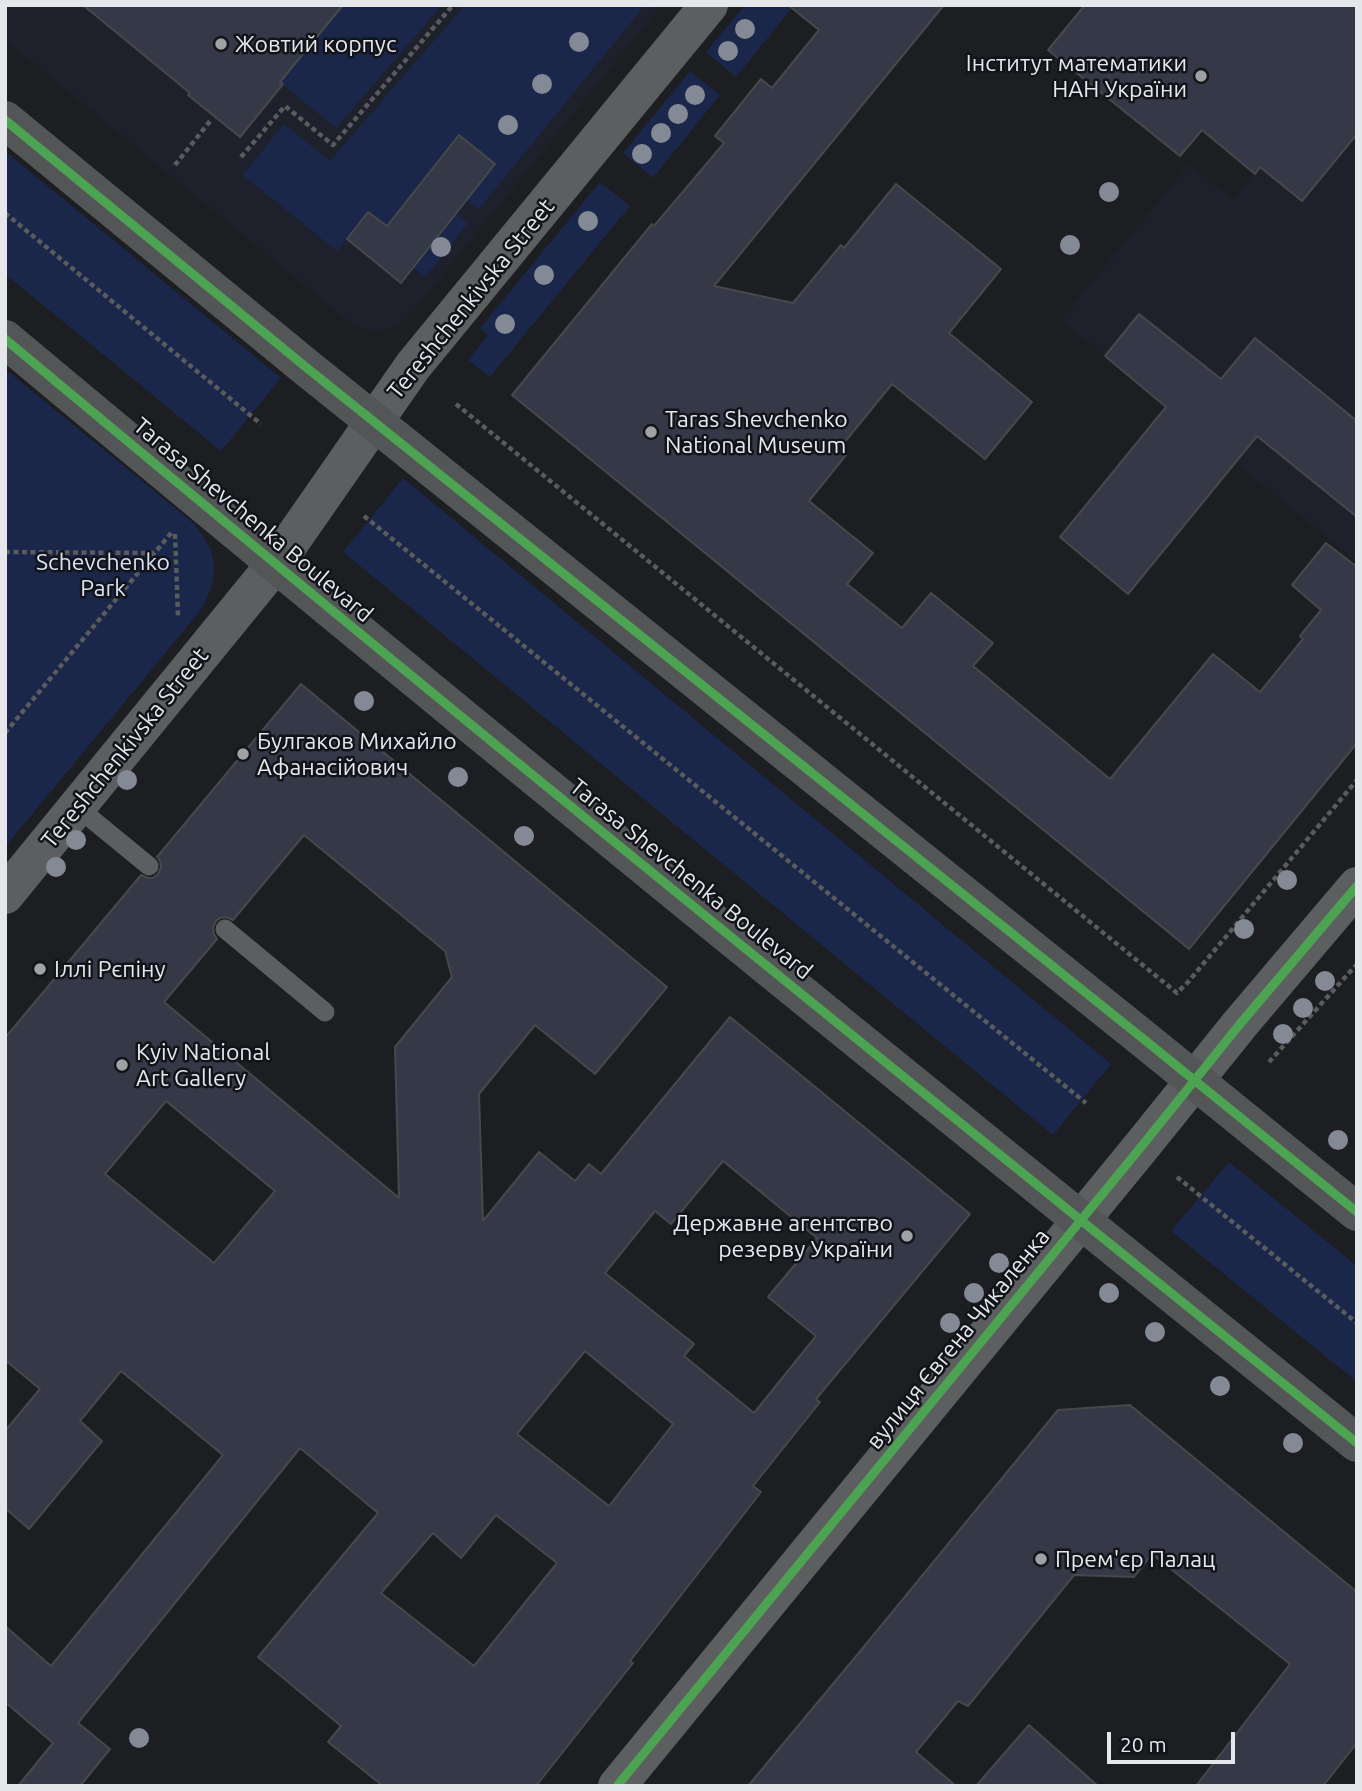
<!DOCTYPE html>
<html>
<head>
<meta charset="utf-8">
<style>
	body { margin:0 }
	#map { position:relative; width:1362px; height:1791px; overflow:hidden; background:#1d1e21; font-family:Ubuntu,sans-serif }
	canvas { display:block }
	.frame { position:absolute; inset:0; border:7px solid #e5e7eb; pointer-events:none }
	.scale { position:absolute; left:1107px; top:1732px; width:128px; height:32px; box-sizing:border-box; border:4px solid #e5e7eb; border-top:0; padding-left:9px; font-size:21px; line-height:24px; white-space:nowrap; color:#e5e7eb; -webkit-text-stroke:5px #121419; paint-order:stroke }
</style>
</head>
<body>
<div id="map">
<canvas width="1362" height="1791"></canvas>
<div class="frame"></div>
<div class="scale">20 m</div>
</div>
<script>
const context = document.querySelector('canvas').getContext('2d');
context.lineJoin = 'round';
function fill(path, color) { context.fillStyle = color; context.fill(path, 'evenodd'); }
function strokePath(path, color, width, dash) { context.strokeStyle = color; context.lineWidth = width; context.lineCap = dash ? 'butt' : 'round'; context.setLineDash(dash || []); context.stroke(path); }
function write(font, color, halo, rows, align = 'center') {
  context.font = font + ' Ubuntu,sans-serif'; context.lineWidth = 5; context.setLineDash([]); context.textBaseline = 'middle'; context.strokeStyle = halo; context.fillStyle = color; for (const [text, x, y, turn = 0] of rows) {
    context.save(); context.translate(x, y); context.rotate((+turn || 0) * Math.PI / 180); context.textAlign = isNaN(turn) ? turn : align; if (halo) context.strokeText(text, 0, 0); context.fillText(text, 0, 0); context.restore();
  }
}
fill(new Path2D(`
	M5,5h657l-251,309 -10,9 -13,6 -14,2 -14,-3 -12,-7 -343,-281z
	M1357,49v513l-296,-242 128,-156 44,36z`), '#1e212b');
fill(new Path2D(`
	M343,5h99l-106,123 -56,-46z
	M465,5h180l-167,205 -12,-10 29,-36 -36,-29 -72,91 -19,-14 -31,39 -94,-76 41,-51 46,37z
	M745,5h41l5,4 -55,68 -30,-25z
	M690,71l30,24 -67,83 -30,-25z
	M5,151l276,227 -60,73 -216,-177z
	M600,182l30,24 -140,171 -22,-17 20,-25 -8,-7z
	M456,213l12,10 -43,54 -12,-9z
	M5,369l186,152c28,31 30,55 9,90l-195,236z
	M403,478l708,586 -58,71 -710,-583z
	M1229,1162l128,104v116l-186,-151z`), '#1a274b');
const building = new Path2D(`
	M83,5h260l-63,77 3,2 -43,53 -52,-42 2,-2z
	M788,5h156l-230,281 79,17 48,-58 3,3 52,-64 105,85 -52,64 83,69 -47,57 -93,-75 -53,65 7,6 -37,46 64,52 -26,31 55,44 29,-35 62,50 -20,23 137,113 103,-125 47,38 43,-53 -3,-3 21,-26 -29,-25 34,-42 31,24v176l-168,206 -677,-554 140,-171 2,2 70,-83 -9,-7 46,-57 11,9 47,-58z
	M1085,5h272v129l-55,67 -42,-34 -5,7 -53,-44 -22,26 -132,-106z
	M459,135l36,29 -94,119 -54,-44 21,-27 19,14z
	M1139,314l82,65 34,-41 102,83v96l-100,-81 -129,158 -68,-57 106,-130 -61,-51z
	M301,684l366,303 -72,87 -60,-49 -56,69 4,127 56,-69 36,29 14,-17 12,10 129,-157 240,197 -154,185 4,3 -67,84 8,6 -131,169 3,2 -97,123h-153l-55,-44 13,-16 -83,-69 120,-144 -78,-65 -222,275 32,26 -30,37h-62l35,-43 -48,-41v-76l46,40 172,-211 -102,-84 -41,50 22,20 -73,88 -24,-21v-77l35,-42 -35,-29v-322l136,-163 7,3h5l5,-4 3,-7 -1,-6 -3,-4zM304,835l141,116 7,26 -57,70 4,151 -235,-196 53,-63 -3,-5 -1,-6 3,-7 4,-3 6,-1 7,3zM166,1101l109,90 -61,72 -109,-89zM723,1161l94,77 -49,59 48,39 -62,77 -70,-57 10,-12 -89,-71 50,-62 16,13zM585,1351l88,73 -64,82 -92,-72zM496,1515l61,48 -83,103 -93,-73 52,-60 28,25z
	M1130,1405l227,187v151l-34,43h-127l94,-122 -138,-110 -18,23 -60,-2 -106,131 -10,-5 -42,51 40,34h-208l114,-137 196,-239z
	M1029,1725l69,61h-122z`);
fill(building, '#353947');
strokePath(building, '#47484a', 2);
strokePath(new Path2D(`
	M241,157l44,-51 48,39 120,-140
	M175,165l36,-45
	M5,213l256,211
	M456,404l721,589 11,-11 169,-202
	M364,516l722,587
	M175,534l3,82
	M5,552l149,1
	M5,733l167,-201
	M1269,1062l88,-98
	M1177,1177l180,146`), '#5a5b5c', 4.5, [5, 3.5]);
strokePath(new Path2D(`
	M77,807l72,59
	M225,929l100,83`), '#5d5e5f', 19);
strokePath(new Path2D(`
	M374,422l39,-56 296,-361
	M5,895l271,-332
	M617,1786l524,-639 99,-123 117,-138`), '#5d5e5f', 38);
strokePath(new Path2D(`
	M276,563l98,-141`), '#5d5e5f', 38);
strokePath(new Path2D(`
	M5,120l302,248 834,669 216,175
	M5,339c446,373 899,739 1352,1104`), '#545557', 38);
strokePath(new Path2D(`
	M5,120l302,248 834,669 216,175
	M5,339c446,373 899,739 1352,1104
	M617,1786l524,-639 99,-123 117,-138`), '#4ca352', 9);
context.fillStyle = '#848996';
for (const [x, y] of [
	[745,29],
	[579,42],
	[728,51],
	[542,84],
	[695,95],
	[678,114],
	[508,125],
	[661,133],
	[642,154],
	[1109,192],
	[588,221],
	[1070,245],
	[441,247],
	[544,275],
	[505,324],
	[364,701],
	[458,777],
	[127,780],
	[524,836],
	[76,840],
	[56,867],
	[1287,880],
	[1244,929],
	[1325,981],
	[1303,1008],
	[1283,1034],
	[1338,1140],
	[999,1263],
	[974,1293],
	[1109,1293],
	[950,1323],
	[1155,1332],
	[1220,1386],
	[1293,1443],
	[139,1738]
]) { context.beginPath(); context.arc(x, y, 10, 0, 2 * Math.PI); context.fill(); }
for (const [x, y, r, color] of [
	[221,44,7,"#9fa1a4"],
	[1201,76,7,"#9fa1a4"],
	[651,432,7,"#9fa1a4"],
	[243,754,7,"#9fa1a4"],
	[40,969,7,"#9fa1a4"],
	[122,1065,7,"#9fa1a4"],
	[907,1236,7,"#9fa1a4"],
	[1041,1559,7,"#9fa1a4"]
]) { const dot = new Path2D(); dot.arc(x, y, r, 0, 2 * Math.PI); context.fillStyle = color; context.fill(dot); strokePath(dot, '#121419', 2.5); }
write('23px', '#e5e7eb', '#121419', [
	["Жовтий корпус",235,44],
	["Інститут математики",1187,63,"right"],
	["НАН України",1187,89,"right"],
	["Taras Shevchenko",665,419],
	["National Museum",665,445],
	["Булгаков Михайло",257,741],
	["Афанасійович",257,767],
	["Іллі Рєпіну",54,969],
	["Kyiv National",136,1052],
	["Art Gallery",136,1078],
	["Державне агентство",893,1223,"right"],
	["резерву України",893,1249,"right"],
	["Прем'єр Палац",1055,1559]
], 'left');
write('23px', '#e5e7eb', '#121419', [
	["Tereshchenkivska Street",471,299,-51],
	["Tarasa Shevchenka Boulevard",253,520,40],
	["Tereshchenkivska Street",125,748,-51],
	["Tarasa Shevchenka Boulevard",691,879,39],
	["вулиця Євгена Чикаленка",958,1339,-51]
]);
write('23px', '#d9e1f6', '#121419', [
	["Schevchenko",103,562],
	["Park",103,588]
]);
</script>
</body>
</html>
